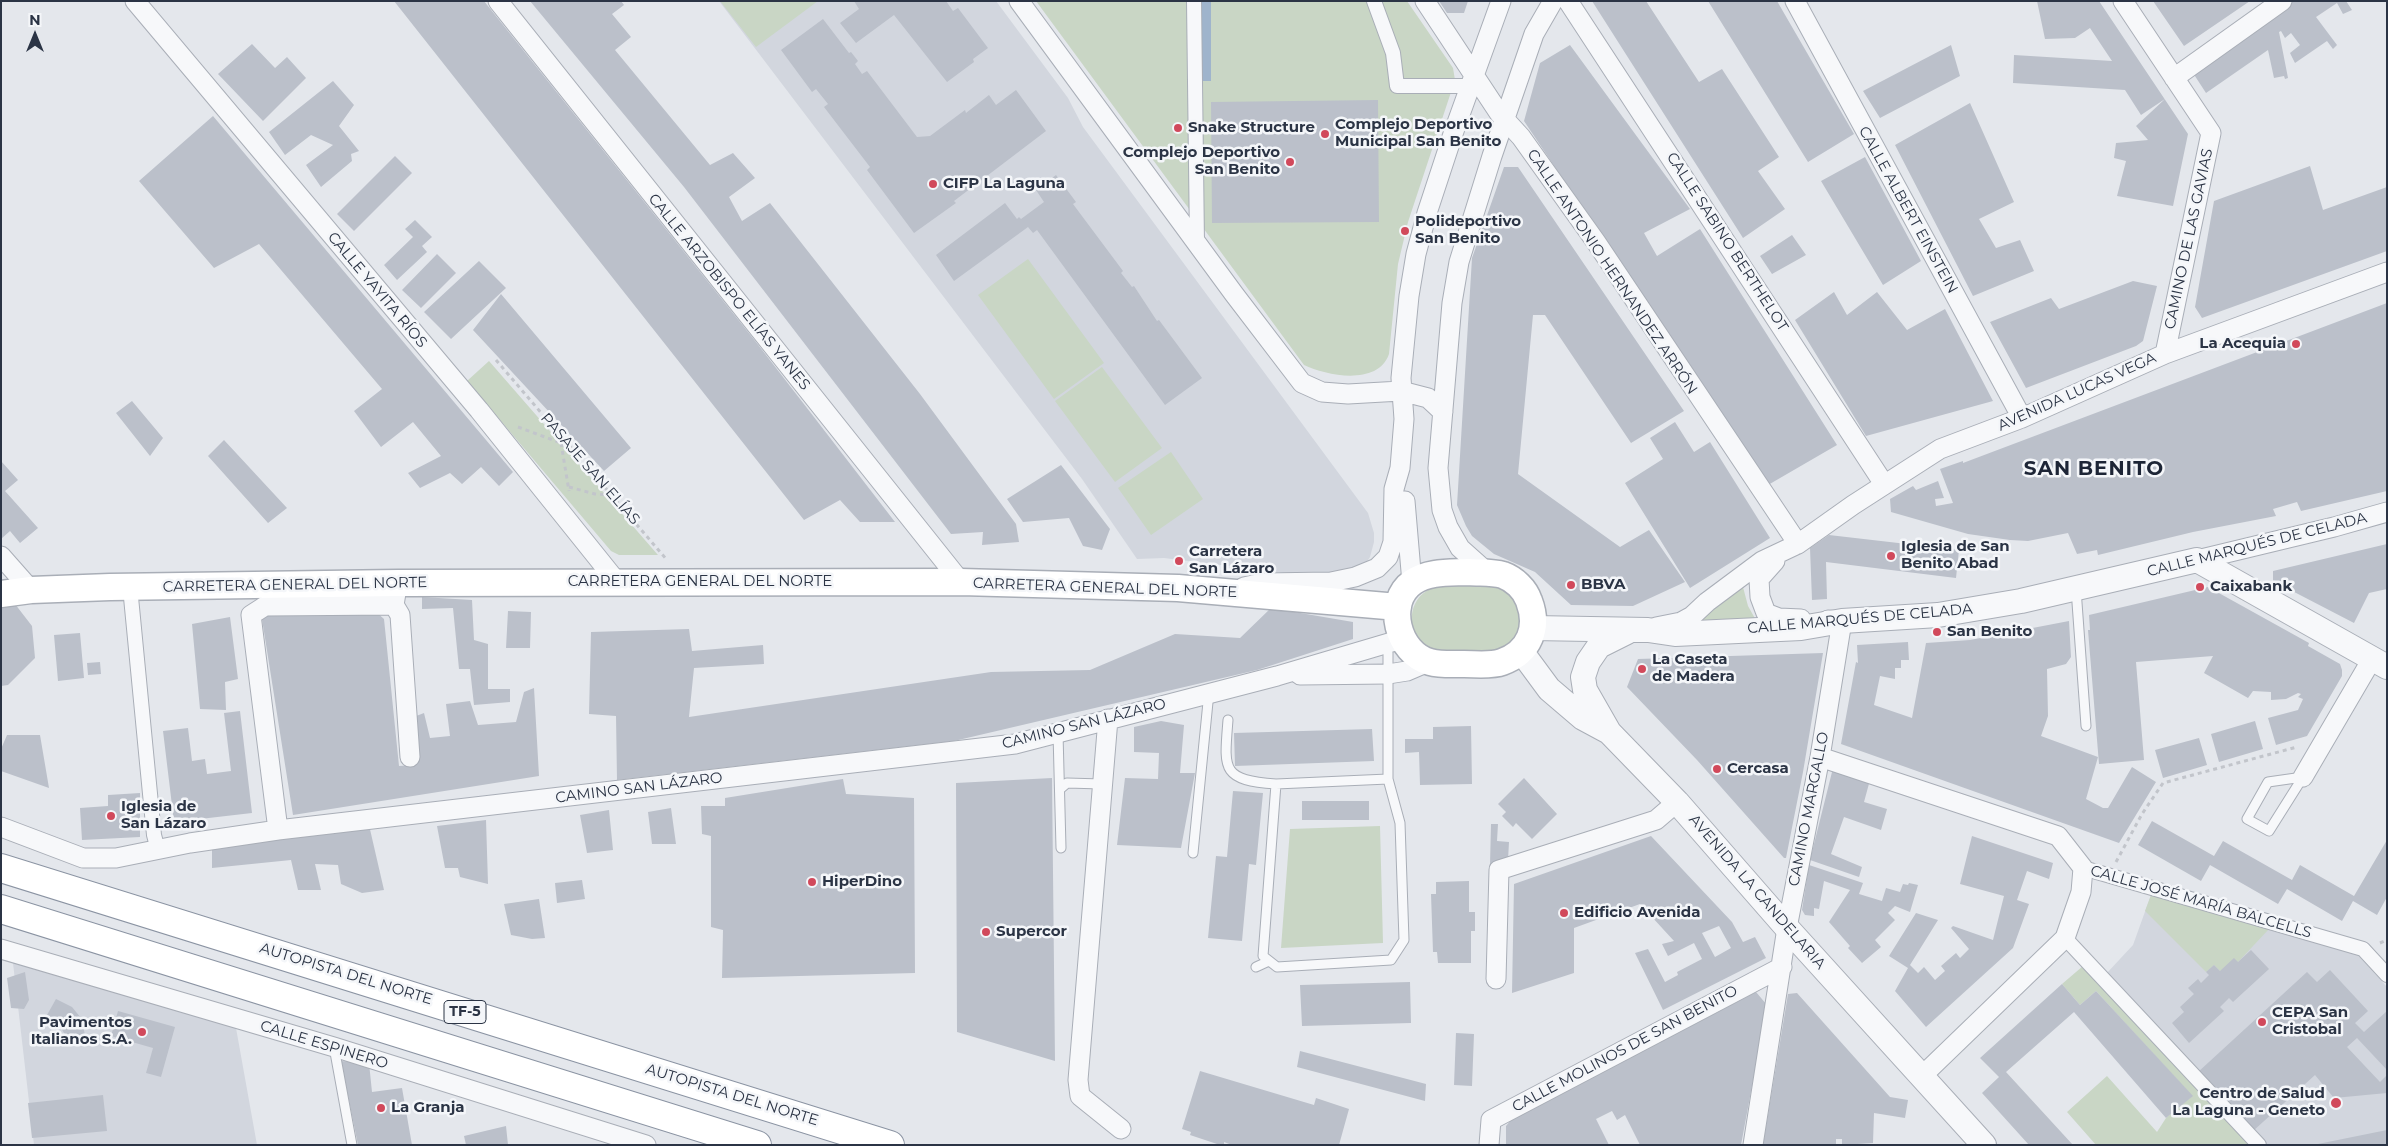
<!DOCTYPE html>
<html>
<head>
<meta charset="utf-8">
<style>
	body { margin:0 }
	#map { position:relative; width:2388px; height:1146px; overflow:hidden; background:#e4e7ec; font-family:Montserrat,sans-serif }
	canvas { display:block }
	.frame { position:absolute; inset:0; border:2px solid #2b3445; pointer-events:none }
	.north { position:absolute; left:10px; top:10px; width:50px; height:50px; -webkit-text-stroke:4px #f4f6f9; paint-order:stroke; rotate:0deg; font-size:14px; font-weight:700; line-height:20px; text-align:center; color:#2b3445 }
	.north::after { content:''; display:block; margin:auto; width:18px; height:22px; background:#2b3445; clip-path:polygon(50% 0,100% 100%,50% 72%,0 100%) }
</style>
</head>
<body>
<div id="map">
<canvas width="2388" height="1146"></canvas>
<div class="frame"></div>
<div class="north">N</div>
</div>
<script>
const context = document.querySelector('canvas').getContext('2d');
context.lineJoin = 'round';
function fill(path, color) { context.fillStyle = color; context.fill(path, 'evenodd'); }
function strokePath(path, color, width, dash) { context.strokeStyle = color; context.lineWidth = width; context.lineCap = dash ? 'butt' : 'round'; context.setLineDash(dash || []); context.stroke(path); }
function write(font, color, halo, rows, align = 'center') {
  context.font = font + ' Montserrat,sans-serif'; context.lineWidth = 5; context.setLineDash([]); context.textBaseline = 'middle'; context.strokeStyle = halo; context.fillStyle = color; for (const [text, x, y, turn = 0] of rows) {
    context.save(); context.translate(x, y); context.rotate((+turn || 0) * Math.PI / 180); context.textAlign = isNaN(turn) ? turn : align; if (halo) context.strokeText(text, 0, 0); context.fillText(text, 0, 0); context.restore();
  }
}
fill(new Path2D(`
	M719,1h277l72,97 15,29 285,386 6,20v9l-4,15 -7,11 -53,8 -146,-18 -27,1 -55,-80z
	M2151,895l206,59 30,33v158h-120l-14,-14 -147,-157 27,-29z
	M13,963l223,65 21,117h-223z`), '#d2d6de');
fill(new Path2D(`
	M720,1h98l-62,46z
	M1036,1h371l46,67 2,12 -47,142 -10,42 -9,90c-11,32 -62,22 -85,11z
	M1028,259l76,104 -50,36 -76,-104z
	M489,361l169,194h-39l-8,-4 -144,-170z
	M1102,367l60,81 -47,34 -60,-81z
	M1171,452l32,47 -52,36 -33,-47z
	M1493,585c8,4 16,7 22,15 11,15 3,42 -14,49 -16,7 -39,4 -57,4 -31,1 -44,-43 -19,-61 17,-12 48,-6 68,-7z
	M1739,587h4l5,19 9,16 -62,2z
	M1380,826l3,117 -102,5 9,-119z
	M2151,895l118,34 -31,33 -18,9 -6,-6 -8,7 -61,-61z
	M2083,966l167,179h-154l-29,-33 40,-36 50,56 9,-14 26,-22 -96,-105 -16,14 -18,-21z`), '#c9d6c5');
fill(new Path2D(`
	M1201,1h10v80h-10z`), '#9fb4cc');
fill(new Path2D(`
	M394,1h90l272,341 139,180h-35l-20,-22 -36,20z
	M530,1h91l3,4 -12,9 19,23 -16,13 95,115 23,-12 22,25 -26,19 13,24 28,-18 150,191 96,130 3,18 -37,3 1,-13 -32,2 -267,-347z
	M854,1h92l7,10 5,-3 30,40 -15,11 1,3 -27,20 -53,-67 -38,28 -16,-20 19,-14z
	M1439,1h29l-4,12h-17z
	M1592,1h54l53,81 23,-13 57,88 -21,14 27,38 -42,29z
	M1708,1h69l77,133 -46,28z
	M2037,1h62l89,133 -15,72 -56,-10 9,-35 -12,-3 2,-15 32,-3 -12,-14 29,-27 -24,16 -16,-25 -112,-7 1,-28 98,6 -22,-33 -15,10 -30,1z
	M2153,1h97l-66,45z
	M2293,1h53l6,9 -9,4 -6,-11 -21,14 21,28 -4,4 -6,-8 -32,22 -5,-10 10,-8 -9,-12 -6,5 -4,-7 -2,1 9,46 -3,1 -1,-3 -10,2 -6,-28 -62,43 -13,-20z
	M823,19l26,34 2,-1 7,9 -3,3 7,10 5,-3 50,66 13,-1 35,-26 1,3 23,-18 7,10 20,-15 30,41 -92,70 2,2 -42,30 -47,-63 3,-3 -46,-60 4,-3 -12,-15 -4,3 -31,-42z
	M252,44l23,24 12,-11 19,21 -43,43 -45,-47z
	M1570,45l120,164 -46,24 13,23 43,-27 137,216 -69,40 -244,-364 16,-58z
	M1951,45l9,31 -80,42 -17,-27z
	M333,81l21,24 -15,21 20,25 -8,3 1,7 -31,26 -15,-22 27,-20 -22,-10 -26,20 -16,-23z
	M1378,100l1,122 -167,1 -1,-121z
	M1970,103l44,99 -35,17 17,29 24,-8 14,31 -61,25 -78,-151z
	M213,116l300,356 -14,14 -18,-19 -19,17 -12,-11 -30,15 -12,-15 33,-17 -28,-34 -32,25 -27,-36 28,-22 -123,-145 -45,24 -75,-87z
	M395,156l17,17 -58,58 -17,-17z
	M1865,157l56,104 -38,24 -62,-104z
	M2310,166l13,44 64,-23v64l-185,67 -7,-11 19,-106z
	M1504,167h14l166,244 -53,32 -86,-128h-12l-15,159 102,73 29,-17 36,52 -52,24 -62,-1 -36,-33 -41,-18 -22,-18 -6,-10 -9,-21 15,-247z
	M1056,175l20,27 -3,2 50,67 -2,2 11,14 2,-1 23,35 2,-1 43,58 -37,27 -128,-175 -4,3 -5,-6 -74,54 -18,-26 69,-52 12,16 2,-2 2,2 23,-17 -8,-12z
	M415,220l17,17 -10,9 5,6 -30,28 -13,-15 29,-28 -8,-8z
	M1792,235l14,20 -34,19 -12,-18z
	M437,254l19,19 -35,35 -19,-18z
	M479,261l27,27 -55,51 -27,-27z
	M2133,281l24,5 -14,55 -7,5 -110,42 -36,-66 61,-24 8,11z
	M1834,292l13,23 30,-23 30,38 38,-21 48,92 -127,35 -71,-116z
	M501,294l130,154 -27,23 -131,-141z
	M2387,303v188l-86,20 -4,-9 -24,7 3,7 -83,16 -95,23 -1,-5 -20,4 -9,-21 -40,8 -18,-1 -42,-6 -77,-22 -1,-13 23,-13 3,4 22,-9 6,17 -9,1 1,7 17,-3 -13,-34 23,-8v2z
	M132,401l31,37 -13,18 -34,-43z
	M1675,422l19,30 16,-10 60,96 -80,50 -65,-105 38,-24 -13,-21z
	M224,440l63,68 -19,15 -60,-67z
	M1,461l17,19 -13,11 33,37 -18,15 -10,-12 -9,8z
	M1061,465l49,64 -8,21 -19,-4 -14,-28 -46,4 -16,-23z
	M1829,535l130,15 -3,28 -130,-16 1,37 -15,1 -2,-52z
	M2387,544v45l-18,4 -15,30 -81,-42v-10z
	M2208,587l101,56 -1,3 32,18 2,6v6l-35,60 -31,9 -8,-27 30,-8 5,-11 -5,-2 3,-3 -3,-1 -12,6 -15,1v-8l-18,-1 -5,7 -44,-25 9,-17 -77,6 8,98 -45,4 -11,-134h2l-1,-15z
	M422,597l50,3 2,40 14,4v45h22v13l-36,3 -4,-36h-11l-6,-61 -31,1z
	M15,604l17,22 3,32 -27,27 -7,1v-79z
	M1271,608l82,14v17l-96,31 -303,71 -337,39 -1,-64 -27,-2 2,-82 98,-3 3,22 71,-6 1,19 -70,4 -5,49 302,-45 99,-2 85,-36 65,4z
	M374,610l10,9 15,147 16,-1 -4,-47 13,-5 6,25 20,-2 -4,-32 24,-3 8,24 38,-3 8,-30 10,-4 5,88 -246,39 -31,-196 5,-7z
	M508,611l23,1 -1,36h-24z
	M230,617l8,62 -13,3 1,28 -26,-1 -8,-85z
	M2069,621l2,36 -5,7 -19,5 1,47 -7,20 57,21 -12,42 17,9h5l24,-41 24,15 -37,61 -278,-99 15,-82 2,1 -1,-18 51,-3 1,18h-8v8h-6v11l-15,-3 -6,29 38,13 14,-75 44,-3z
	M80,633l4,45 -26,3 -4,-46z
	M1823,653l-20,119 -17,86h-2l-87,-98 -70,-73 11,-28z
	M100,662l1,12 -13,1 -1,-12z
	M240,711l12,102 -78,9 -11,-91 25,-3 4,33 13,-2 2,15 24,-3 -7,-58z
	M1161,721l23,4 -4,48h15l-14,75 -64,-3 8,-67 33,1 1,-26 -25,-1v-25z
	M2255,721l8,28 -44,13 -8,-28z
	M1471,726l1,58 -52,1 -1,-33 -14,1v-14h28v-12z
	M1372,729l2,32 -139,5 -1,-33z
	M7,735h33l9,53 -48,-17v-22z
	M2199,738l8,27 -44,13 -8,-28z
	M1833,768l37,12 -6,22 23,7 -6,21 -37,-13 -13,37 31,13 -3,10 -49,-17z
	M1052,778l3,283 -98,-29 -1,-249z
	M1524,778l33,36 -25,25 -16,-16 -3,4 -11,-11 4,-4 -8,-8z
	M843,779l3,15 68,4 1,175 -193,5 1,-48 -12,-3v-91l-9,-2 -1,-28h24v-8z
	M1233,791l30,2 -7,72 -7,-1 -7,77 -34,-3 8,-82 11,1z
	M140,793v44l-58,3 -2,-32 28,-2v-11z
	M1302,801h67v19h-67z
	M671,808l5,36h-24l-4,-32z
	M609,810l4,40 -26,3 -7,-38z
	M486,820l2,64 -28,-7 -2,-9h-13l-8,-42z
	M2152,821l62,35 9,-15 69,39 8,-15 54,31 33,-56v57l-10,18 -24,-14 -11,20 -55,-32 -9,15 -68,-39 -9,16 -63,-36z
	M1491,824h7l-1,17 12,1 -1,18 -18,5z
	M369,825l15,65 -22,3 -21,-9 -3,-19 -23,-1 6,26h-23l-7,-30 -79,8v-19z
	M1651,836l81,86 11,20 12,-5 11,21 -103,52 -28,-57 13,-4 17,33 13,-7 -1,-3 25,-13 -8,-16 -26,13 -6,-12 12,-3 -34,-37 -66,24v45l-62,20 2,-109zM1719,926l12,22 -16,9 -13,-24z
	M1972,836l81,27 -4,16 -22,-8 -10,29 12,4 -16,44 -87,79 -31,-36 13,-23 -19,-12 27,-43 22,7 -28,45 8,8 6,-6 11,13 10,-9 -4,-5 15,-13 4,5 9,-9 -18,-21 2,-2 40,14 11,-44 -44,-12z
	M1809,865l54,18 -4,11 23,7 4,-13 14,4 3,-8 5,1 1,-2 9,2 -8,27 -15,-6 -7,7 7,7 -20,20 6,7 -19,16 -14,-15 2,-2 -21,-24 21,-32 -26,-9 -5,28 -5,-1v8l-9,-1 -3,-5z
	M582,880l3,19 -28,4 -2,-20z
	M1469,881v31h6v19h-4v32h-33l-1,-11h-4l-2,-58h5v-12z
	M539,899l6,39 -13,1 -21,-4 -7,-31z
	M2251,950l18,19 -36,33 -4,-4 -9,9 4,4 -35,32 -17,-20 12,-11 -4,-5 14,-13 -6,-6 10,-9 3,4 8,-8 -3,-3 8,-7 6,6 14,-13 4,4z
	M2330,970l38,41 -13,12 9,9 23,-21v59l-30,-32 -10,9 33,35 7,-7v18l-53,5 -19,-23 -62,56 -56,-58 110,-101 10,10z
	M25,972l4,28 -5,9 -13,-1 -4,-30z
	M1410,982l1,41 -109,3 -2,-41z
	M2062,984l18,21 16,-14 97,105 -27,22 -92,-106 -68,60 67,73h-44l-47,-52 17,-16 -19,-19z
	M1756,992l11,13 -26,140h-101l-15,-30 -8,5 -5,-9 -16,8 13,26h-103v-19l5,-6z
	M1797,993l93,104 18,3 -3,18 -31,-5 -1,30 -31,2v-6h-6v6h-73l25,-151z
	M56,999l16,8 9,11 6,25 -15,4 -12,-21 -13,-11z
	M118,1011l57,16 -14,50 -15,-4 7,-25 -42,-12z
	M1456,1033l18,1 -2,52 -18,-1z
	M1300,1051l126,33 -1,17 -128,-34z
	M341,1061l28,2 3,29 30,-4 10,57h-54z
	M1200,1071l114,34 2,-7 33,11 -10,36h-107l-8,-3v3h-4l-30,-10 1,-3 -9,-3z
	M103,1095l4,36 -75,7 -4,-35z
	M506,1126l2,19h-42l-2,-9z
	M2387,1130v15h-69v-1z`), '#bbc0ca');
const service = new Path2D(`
	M2076,589l10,137
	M1386,644l2,9v126l12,44 4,117 -13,20 -114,7 -14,-11 13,-172 112,-5
	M1228,720c-4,50 -7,60 48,64
	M1058,733l3,115
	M2303,777l-34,54 -22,-12 21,-37z
	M1060,789l7,-6 35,1
	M1193,853l16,-161
	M1256,967l13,-6
	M334,1047l18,98`);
const pedestrian = new Path2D(`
	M1194,1l3,243
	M1374,1l19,52 4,33h74
	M130,587l24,248 4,15
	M2083,868l280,81 24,26
	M2065,938l194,207`);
const minor = new Path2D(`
	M135,1l344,409 138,172
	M498,1l463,581
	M1019,1l215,293 68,89 20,9 26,2 53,-3 27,7 15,14
	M1425,1l74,112 22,24 75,105 202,302
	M1568,1l316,483
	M1795,1l227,417
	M2123,1l88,132 -46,221
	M2174,78l108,-77
	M1405,501l7,82
	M1,556l30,34
	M2197,560l137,-33 53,-15
	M1775,561l-16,18 1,18 6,16 13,5 22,1
	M1488,573l-28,-25 -12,-21 -6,-17 -4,-42 14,-165 7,-41 33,-106 42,-122 19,-33
	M1244,587l18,-4 69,-1 24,-5 22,-9 11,-11 5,-15 1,-53 6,-21 4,-49 -3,-41 8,-82 7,-42 11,-41 27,-82 47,-130
	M396,593l-2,12 6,10 10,142
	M1656,627l25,-5 11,-6 15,-14 55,-41 36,-17 55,-39 87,-56 82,-31 143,-64 222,-82
	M1300,675l88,-1 19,-3 21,-9
	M1108,719l-30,361 2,16 41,33
	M1820,757l238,79 25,32 -2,24 -16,46 -143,138
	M2303,777l69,-118
	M1,827l82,31h33l74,-15 88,-13 737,-86 262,-68 125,-37
	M278,830l-27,-215 14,-9 129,-1
	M1,949l333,98 312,98
	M1496,979l3,-109 157,-50 21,-18
	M1489,1145l2,-25 291,-153
	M1753,1145l34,-217 33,-171 22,-136 -14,-1`);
const tertiary = new Path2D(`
	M1533,628l115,2 27,4 126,-6 41,-7 96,-6 83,-14 176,-41 190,107
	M1521,651l28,38 34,29 26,14 68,70 110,126 197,217
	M1609,732l-24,-42 -2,-13 5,-15 11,-16 28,-14`);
const secondary = new Path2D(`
	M1469,572c11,1 23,0 34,3 11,4 22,14 26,26 10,26 1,51 -27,61 -11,4 -26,2 -38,2 -11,0 -23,1 -34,-2 -32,-8 -46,-60 -17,-80 16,-11 37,-9 56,-10z
	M1,594l30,-4 79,-3 288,-4 563,-1 217,6 220,19`);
const motorway = new Path2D(`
	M1,868l889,277
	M1,909l756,236`);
strokePath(service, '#a9aeb7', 11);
strokePath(pedestrian, '#a9aeb7', 16);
strokePath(minor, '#a9aeb7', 21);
strokePath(tertiary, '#a9aeb7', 26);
strokePath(secondary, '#a9aeb7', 29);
strokePath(motorway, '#8b94a3', 30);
strokePath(new Path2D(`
	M496,360l171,200
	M518,427l43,16 6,-1
	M561,443l8,48
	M569,487l26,7 17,1
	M2116,862l26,-48 21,-31 134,-36
	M2380,943l7,-3`), '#c2c5cb', 3, [4, 4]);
strokePath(service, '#f7f8fa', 9);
strokePath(pedestrian, '#f7f8fa', 14);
strokePath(minor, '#f7f8fa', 19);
strokePath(tertiary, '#f7f8fa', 24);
strokePath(secondary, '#fff', 26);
strokePath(motorway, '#fff', 28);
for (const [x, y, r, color] of [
	[1178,128,5,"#d1495b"],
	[1325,134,5,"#d1495b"],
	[1290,162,5,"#d1495b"],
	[933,184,5,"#d1495b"],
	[1405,231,5,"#d1495b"],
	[2296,344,5,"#d1495b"],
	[1891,556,5,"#d1495b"],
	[1179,561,5,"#d1495b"],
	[1571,585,5,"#d1495b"],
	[2200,587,5,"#d1495b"],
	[1937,632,5,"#d1495b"],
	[1642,669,5,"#d1495b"],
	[1717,769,5,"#d1495b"],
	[111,816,5,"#d1495b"],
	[812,882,5,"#d1495b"],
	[1564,913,5,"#d1495b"],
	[986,932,5,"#d1495b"],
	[2262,1022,5,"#d1495b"],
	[142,1032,5,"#d1495b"],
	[2336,1103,6,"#d1495b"],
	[381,1108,5,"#d1495b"]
]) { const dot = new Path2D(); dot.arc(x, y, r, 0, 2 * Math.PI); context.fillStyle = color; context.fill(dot); strokePath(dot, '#f4f6f9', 2); }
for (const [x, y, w] of [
	[465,1012,42]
]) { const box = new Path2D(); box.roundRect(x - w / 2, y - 11.5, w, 23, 4); context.fillStyle = '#f4f6f9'; context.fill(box); strokePath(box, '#2b3445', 1); }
write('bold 14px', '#2b3445', null, [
	["TF-5",465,1012]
]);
write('bold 15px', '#2b3445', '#f4f6f9', [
	["Complejo Deportivo",1335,125],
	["Municipal San Benito",1335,142],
	["Snake Structure",1188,128],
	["Complejo Deportivo",1280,153,"right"],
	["San Benito",1280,170,"right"],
	["CIFP La Laguna",943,184],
	["Polideportivo",1415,222],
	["San Benito",1415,239],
	["La Acequia",2286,344,"right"],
	["Iglesia de San",1901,547],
	["Benito Abad",1901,564],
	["Carretera",1189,552],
	["San Lázaro",1189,569],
	["BBVA",1581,585],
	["Caixabank",2210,587],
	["San Benito",1947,632],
	["La Caseta",1652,660],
	["de Madera",1652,677],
	["Cercasa",1727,769],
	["Iglesia de",121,807],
	["San Lázaro",121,824],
	["HiperDino",822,882],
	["Edificio Avenida",1574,913],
	["Supercor",996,932],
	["CEPA San",2272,1013],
	["Cristobal",2272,1030],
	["Pavimentos",132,1023,"right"],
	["Italianos S.A.",132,1040,"right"],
	["Centro de Salud",2325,1094,"right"],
	["La Laguna - Geneto",2325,1111,"right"],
	["La Granja",391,1108]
], 'left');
write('15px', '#2b3445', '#f4f6f9', [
	["CALLE ALBERT EINSTEIN",1908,210,61],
	["CAMINO DE LAS GAVIAS",2189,239,-78],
	["CALLE SABINO BERTHELOT",1727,242,57],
	["CALLE ANTONIO HERNANDEZ ARRÓN",1612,272,56],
	["CALLE YAYITA RÍOS",377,290,50],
	["CALLE ARZOBISPO ELÍAS YANES",729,292,51],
	["AVENIDA LUCAS VEGA",2077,392,-24],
	["PASAJE SAN ELÍAS",590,469,49],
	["CALLE MARQUÉS DE CELADA",2257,545,-14],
	["CARRETERA GENERAL DEL NORTE",700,582],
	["CARRETERA GENERAL DEL NORTE",295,585,-1],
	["CARRETERA GENERAL DEL NORTE",1105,588,2],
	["CALLE MARQUÉS DE CELADA",1860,619,-5],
	["CAMINO SAN LÁZARO",1084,724,-14],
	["CAMINO SAN LÁZARO",639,788,-7],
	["CAMINO MARGALLO",1809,809,-79],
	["AVENIDA LA CANDELARIA",1757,892,49],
	["CALLE JOSÉ MARÍA BALCELLS",2201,902,16],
	["AUTOPISTA DEL NORTE",346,974,17],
	["CALLE ESPINERO",324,1045,17],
	["CALLE MOLINOS DE SAN BENITO",1625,1049,-28],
	["AUTOPISTA DEL NORTE",732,1095,17]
]);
context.letterSpacing = '1px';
write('bold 20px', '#1d2536', '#f4f6f9', [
	["SAN BENITO",2094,469]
]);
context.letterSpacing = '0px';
</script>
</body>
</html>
